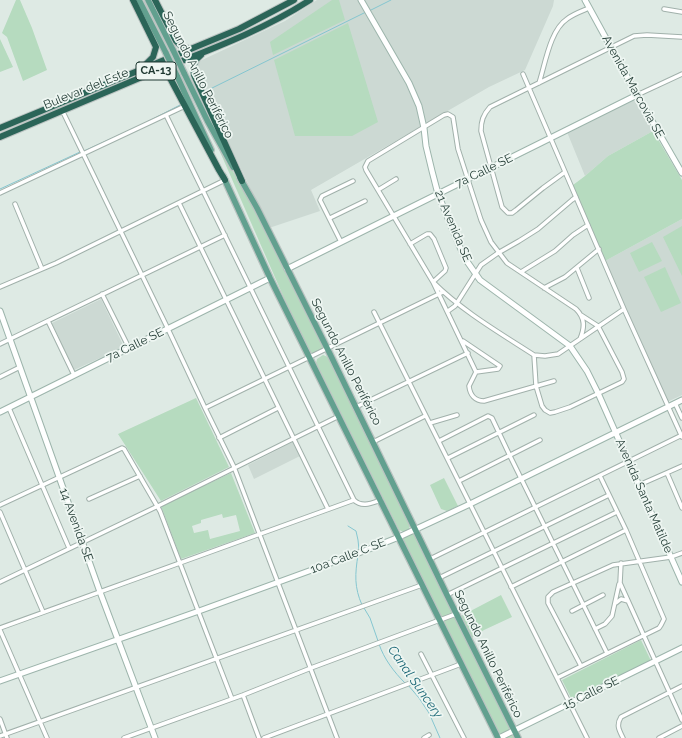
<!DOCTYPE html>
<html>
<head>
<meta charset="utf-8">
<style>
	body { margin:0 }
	canvas { display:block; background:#deeae4 }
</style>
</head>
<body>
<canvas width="682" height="738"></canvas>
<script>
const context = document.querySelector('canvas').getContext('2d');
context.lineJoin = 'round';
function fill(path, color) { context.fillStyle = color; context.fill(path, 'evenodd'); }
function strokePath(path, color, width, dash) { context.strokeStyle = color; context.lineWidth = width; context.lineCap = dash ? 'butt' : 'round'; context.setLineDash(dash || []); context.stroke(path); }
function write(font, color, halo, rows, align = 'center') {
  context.font = font + ' Raleway,sans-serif'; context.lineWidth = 3.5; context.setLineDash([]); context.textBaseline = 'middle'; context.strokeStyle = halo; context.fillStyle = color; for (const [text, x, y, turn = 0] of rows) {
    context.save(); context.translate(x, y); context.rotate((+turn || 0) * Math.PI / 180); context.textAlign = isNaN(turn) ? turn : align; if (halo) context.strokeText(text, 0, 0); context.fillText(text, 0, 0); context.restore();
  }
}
fill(new Path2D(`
	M317,0h237l-1,6 -28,64 -36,17 -178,103 9,21 -51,17 -73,-155v-7l4,-5 85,-40z
	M634,100l19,31 -45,25 -23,20 -18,-44 45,-23z
	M682,219v176l-15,7 -62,-141z
	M101,299l23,48 -50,23 -22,-47z
	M293,442l7,14 -46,23 -6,-14z`), '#ccd9d3');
fill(new Path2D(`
	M16,0h4l12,28 15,42 -24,11 -16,-44 -5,-4z
	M332,0h7l6,20 -72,35 -3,-13z
	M348,23l30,99 -26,14h-57l-21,-76z
	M0,39l13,28 -13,5z
	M653,131l29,49v39l-77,42 -32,-76 12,-9 23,-20z
	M217,145l41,68 67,135 -16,7z
	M682,226v50l-19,-39z
	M652,242l10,19 -23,11 -9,-19z
	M665,267l16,36 -20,9 -17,-35z
	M323,355l5,2 82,167 -1,5 -5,3 -5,-2 -83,-167 1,-4z
	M196,398l33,69 -68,34 -43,-67z
	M231,473l24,60 -74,26 -20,-53zM222,514l1,4 13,-3 4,16 -30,8 -2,-9 -14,3 -2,-7 9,-3v-3z
	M444,478l14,28 -11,5 -6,-2 -11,-24z
	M415,531l103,207h-20l-98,-200z
	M501,595l11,22 -28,13 -14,9 -11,-22z
	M641,640l10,21 -79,39 -10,-20z`), '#b6dbbf');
strokePath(new Path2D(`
	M369,11l22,-11
	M204,92l162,-80
	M84,151l57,-26 41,-21
	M0,189l80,-37
	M348,526l8,5 2,9 1,10
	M358,555c-3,19 -4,32 4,50
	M364,608l6,10 8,23
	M379,644c5,15 15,28 26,39
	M408,685l11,13 10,15 11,25`), '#85c6d0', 1);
const street = new Path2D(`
	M664,9l18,3
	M523,74l101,235 58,128
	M539,83c6,-18 11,-53 28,-64 6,-5 15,-8 22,-11
	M637,95l45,-21
	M62,110l106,219 37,79 29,59 103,271
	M166,115l188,385c8,8 18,3 27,0
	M565,172l-22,16 -27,22 -4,3h-4l-6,-6 -21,-76c0,-10 2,-16 9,-24l144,-71 13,-1 35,2
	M378,190l18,-11
	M0,193l185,-87
	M179,203l149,306
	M15,204l27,65
	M330,218l35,-17
	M341,242l-21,-42 2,-4 31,-15
	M410,244l17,-10h3l4,5 12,29 -1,3 -12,11 43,90
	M577,268l12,30
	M521,272l34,-21 18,-16 15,-10
	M0,287l56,-24 169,-83
	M544,288l21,-11 34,-28
	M102,294l27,54
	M448,311l7,-5 26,-41 17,-12 21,-12 19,-12 34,-29 4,-3
	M374,312l213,426
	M48,321l26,54
	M580,339c5,-12 5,-21 -4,-30l-69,-46 -16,-21 -10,-22 -23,-71 -5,-32 -5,-3 -4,1 -76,46 -3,6 1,3 67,112c29,29 67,51 101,73l11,1 13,-2 66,-45
	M463,341l37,25 -2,3 -22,3
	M0,344l225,-109
	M534,355l2,31 6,20 3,4 5,3 5,-1 15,-5 52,-25 2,-3 -2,-7 -24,-46 -17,-11
	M476,372l-7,14c1,9 6,15 15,15l70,-20
	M0,377l20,-10
	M675,403l7,15
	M356,407l112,-54
	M9,408l60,140
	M205,408l238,-116
	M430,423l27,-8
	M219,438l59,-30
	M439,441l49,-25 4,2 18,38 97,197
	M373,442l52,-26
	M448,458l86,-43
	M667,473l15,35
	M459,481l81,-41
	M639,485l43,-19
	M89,499l51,-23
	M0,505l122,-57 2,1 36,62 47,123 25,65
	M0,512l43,100
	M430,559l252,-124
	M621,563l-1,20 62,137
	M439,578l170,-83
	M0,582l158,-76 181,-90
	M511,587l115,-57
	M447,595l170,-83
	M616,603l5,-4 7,2
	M572,611l31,-16
	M0,628l354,-128
	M595,629l10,-5 7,-8 7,-32
	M0,630l47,108
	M421,654l43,84
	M581,666l-33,-63v-6l5,-5 60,-27 58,-8 11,-4
	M557,678l102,-50 2,-3 3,-6 -38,-89 -26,-54
	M243,695l16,43
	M0,719l7,19
	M0,736l422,-151
	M124,738l119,-43 68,-27 145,-54
	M264,738l197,-74
	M424,738l5,-3
	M623,738c-4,-8 -7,-13 -2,-21l61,-31
	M659,738l23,-12`);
const secondary = new Path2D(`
	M361,0l48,83 10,23 5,22 2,18 6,25 6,23 21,51 7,15 14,20 90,66 17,25 11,22 84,189
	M585,0l52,95 45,78
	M287,269l350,-174
	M0,311l100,281 55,146
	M0,412l270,-134
	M0,681l199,-70 165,-60 35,-14 71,-33 212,-104
	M499,738l183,-90`);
const primary = new Path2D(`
	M139,0l27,53
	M148,0l25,50
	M184,73l24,49 25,45
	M177,76l34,74
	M223,176l47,102 228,460
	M240,178l17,30 73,146 117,241 71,143`);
const highway = new Path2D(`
	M133,0l23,47 -3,10 -8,8
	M155,0l21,41 5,5 8,3
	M201,55c-7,5 -8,11 -7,20l48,106
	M158,71l6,1 6,6 49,92 6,10
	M0,128l239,-99 55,-29
	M0,137c52,-22 104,-44 156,-66 53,-21 106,-40 154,-71`);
strokePath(street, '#a1b1ab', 5.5);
strokePath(secondary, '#9db5ac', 7);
strokePath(primary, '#bcc4c2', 8);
strokePath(highway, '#bcc4c2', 8);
strokePath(street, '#fff', 3.5);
strokePath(secondary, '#fff', 5);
strokePath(primary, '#62a08f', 5.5);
strokePath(highway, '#2b6558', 6);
const primaryBridge = new Path2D(`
	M173,50l11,23
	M166,53l11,23`);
strokePath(primaryBridge, '#bcc4c2', 8, []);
strokePath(primaryBridge, '#62a08f', 5.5);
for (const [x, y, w] of [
	[156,71,40]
]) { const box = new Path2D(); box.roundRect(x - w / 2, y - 9, w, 18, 3); context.fillStyle = '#eef6f2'; context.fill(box); strokePath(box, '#1f3932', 1); }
write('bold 11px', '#1f3932', null, [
	["CA-13",156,71]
]);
write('12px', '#1f3932', '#eef6f2', [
	["Segundo Anillo Periférico",198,75,63],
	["Avenida Marcovia SE",633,87,61],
	["Bulevar del Este",86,89,-22],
	["7a Calle SE",484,171,-26],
	["21 Avenida SE",453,226,67],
	["7a Calle SE",135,345,-26],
	["Segundo Anillo Periférico",346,362,63],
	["Avenida Santa Matilde",644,496,66],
	["14 Avenida SE",76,525,70],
	["10a Calle C SE",348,556,-21],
	["Segundo Anillo Periférico",488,654,64],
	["15 Calle SE",591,693,-26]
]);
write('italic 13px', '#1a6775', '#eef6f2', [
	["Canal Suncery",415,682,55]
]);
</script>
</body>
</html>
